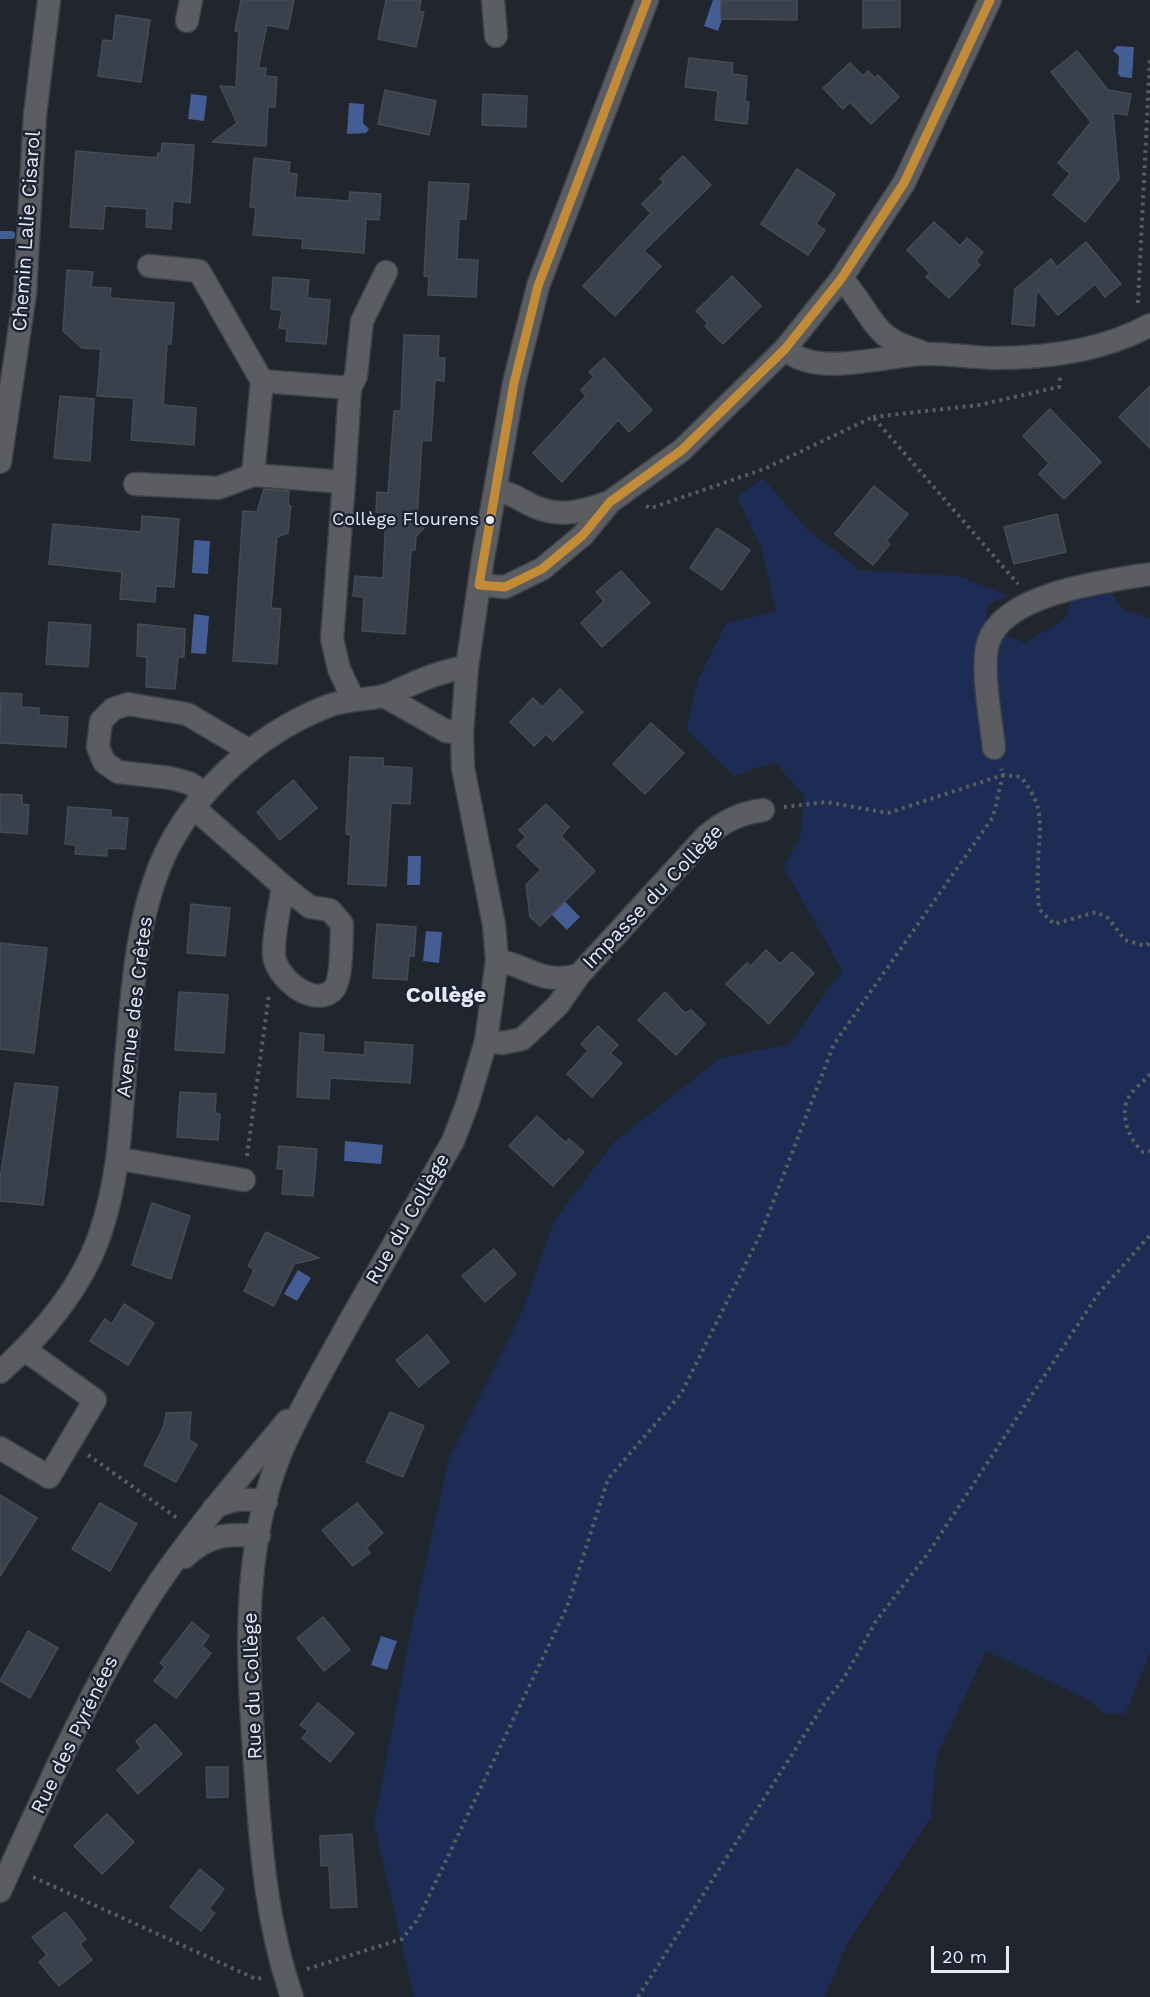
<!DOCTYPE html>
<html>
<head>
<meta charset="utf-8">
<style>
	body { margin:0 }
	#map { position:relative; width:1150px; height:1997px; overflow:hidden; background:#21252d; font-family:"Work Sans",sans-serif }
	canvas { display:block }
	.scale { position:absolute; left:931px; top:1946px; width:78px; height:27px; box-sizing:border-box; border:3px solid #e5eaf5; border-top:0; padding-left:8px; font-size:18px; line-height:21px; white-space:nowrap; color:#e5eaf5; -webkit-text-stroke:4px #1c2332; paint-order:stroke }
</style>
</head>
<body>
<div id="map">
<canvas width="1150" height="1997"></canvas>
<div class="scale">20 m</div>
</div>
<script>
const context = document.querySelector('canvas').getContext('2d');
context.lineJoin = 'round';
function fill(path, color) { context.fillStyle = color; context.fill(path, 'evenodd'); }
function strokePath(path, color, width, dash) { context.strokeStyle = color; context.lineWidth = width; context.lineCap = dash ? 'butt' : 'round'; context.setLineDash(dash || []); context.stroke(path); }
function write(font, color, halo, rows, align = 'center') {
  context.font = font + ' "Work Sans",sans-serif'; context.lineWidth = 5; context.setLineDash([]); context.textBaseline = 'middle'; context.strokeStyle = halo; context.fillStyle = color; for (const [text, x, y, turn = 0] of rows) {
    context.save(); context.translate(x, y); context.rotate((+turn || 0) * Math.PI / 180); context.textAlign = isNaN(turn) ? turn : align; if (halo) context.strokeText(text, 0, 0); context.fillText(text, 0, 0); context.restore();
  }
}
fill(new Path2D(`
	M763,478l44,51 53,41 98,6 49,19 -20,10 -1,22 39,16 40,-24 11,-35 25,-5 23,31 26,8v1035l-25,61 -23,-1 -9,-11 -107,-51 -49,105 -6,61 -83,125 -23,55h-411l-40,-173 36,-189 38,-174 72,-144 34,-96 60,-79 106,-84 69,-14 53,-74 -59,-104 17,-27 4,-43 -29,-34 -41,14 -48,-46 11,-48 29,-58 50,-13 -15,-63 -24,-51z`), '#1c2c54');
fill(new Path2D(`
	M713,0h16l-11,31 -14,-5z
	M1117,46l17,1 -2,31 -11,-1 -3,-3 1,-18 -6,-5z
	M191,94l16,2 -3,25 -16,-2z
	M349,103l15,1 -1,19 6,6 -3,4 -19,1z
	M194,540l16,1 -2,33 -16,-1z
	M194,614l15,2 -3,38 -15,-1z
	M408,856h13l-1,29h-13z
	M553,889l27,28 -13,13 -27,-27z
	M426,931l16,1 -3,31 -16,-2z
	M345,1141l38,4 -2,19 -37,-3z
	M298,1270l13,8 -14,23 -13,-7z
	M381,1636l16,5 -10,29 -16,-5z`), '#445d95');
strokePath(new Path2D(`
	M0,235h11`), '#445d95', 8);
const building = new Path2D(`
	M241,0h53l-6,29 -21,-4 -9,43h8l-1,8 12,1 -2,30h-7l-2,39 -54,-4 25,-19 -17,-37 16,1 3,-55 -4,-1z
	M386,0h35l-2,11 5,1 -8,35 -38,-8z
	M721,0h76v20l-76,-1z
	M863,0h37v27l-37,1z
	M116,15l34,5 -9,62 -43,-6 5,-36 10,1z
	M1077,51l31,39 23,4 -4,21 -14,-2 6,66 -34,43 -32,-27 17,-21 -12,-11 33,-41 -40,-50z
	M689,58l44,5 -1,11 15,2 -2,25 4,1 -2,22 -32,-4 3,-29 -33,-4z
	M850,63l13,13 5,-5 7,7 3,-3 21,22 -28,27 -21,-22 -7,7 -20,-21z
	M385,90l51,11 -7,34 -51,-11z
	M483,94l44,2 -1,31 -44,-2z
	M162,143l32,2 -4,58 -17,-2 -2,28 -25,-2 1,-18 -42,-3 -2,23 -33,-2 6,-76 81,7 1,-5 3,1z
	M683,156l28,29 -67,66 17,15 -46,50 -32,-30 68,-73 -9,-9 22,-22 -4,-3z
	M254,158l36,4 -1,11 8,1 -2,23 54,4 1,-9 31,2 -2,26 -13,-1 -2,34 -62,-5 1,-9 -50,-4 3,-27 -6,-1z
	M797,169l38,25 -19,30 9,6 -17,25 -47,-31z
	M429,182l40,2 -3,35h-7l-2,40 21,1 -2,37 -48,-2 1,-18 -5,-1z
	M934,222l26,24 7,-8 16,14 -7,9 4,4 -31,33 -23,-21 4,-4 -23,-23z
	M1086,242l35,42 -16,13 -10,-13 -37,31 -21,-25 -3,36 -22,-2 3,-35 36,-30 6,8z
	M67,270l26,2 -2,15 20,1 -1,10 64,5 -3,41h-4l-4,61 33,3 -2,37 -63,-5 3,-42 -37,-2 4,-47 -19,-1 -19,-17z
	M732,276l29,30 -38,38 -18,-18 3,-3 -12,-12z
	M273,277l36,3 -2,18 23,2 -4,44 -40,-3 1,-12 -8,-1 3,-18 -11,-1z
	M404,335l35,1 -1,22h7l-1,23 -9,-1 -4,61 -9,-1 -5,80 7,8 -8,8 -1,14h-4l-6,84 -43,-3 2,-34 -11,-1 2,-20 28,2 3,-65 -10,-1 1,-20 11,1 6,-82h7z
	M604,358l48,52 -23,22 -11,-12 -56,62 -29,-29 53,-57 -5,-6 13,-13 -5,-5z
	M1150,386v62l-31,-31z
	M60,396l34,3 -4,62 -36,-3z
	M1050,409l51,53 -37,37 -25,-25 10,-11 -26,-27z
	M874,486l34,28 -22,27 4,3 -17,21 -38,-31z
	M264,489l25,2 -1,14 3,1 -3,27 -11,4 -6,71 10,1 -4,55 -44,-3 10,-150 14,1z
	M1057,514l9,38 -52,12 -10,-37z
	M142,516l37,3 -5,68 -18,-1 -1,16 -35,-3 2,-27 -73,-8 4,-40 88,8z
	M717,528l33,22 -28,40 -32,-22z
	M621,571l29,32 -48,44 -21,-24 23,-22 -8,-9z
	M49,622l42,3 -3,42 -42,-3z
	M138,624l47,5 -1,28h-6l-3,32 -29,-2 1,-30 -10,-1z
	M560,689l23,23 -30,29 -7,-7 -12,12 -24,-24 23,-24 9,9z
	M1,693l21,1 -1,13 18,1v7l29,2 -2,30 -66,-4z
	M651,723l33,30 -39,41 -32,-30z
	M350,757l33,1v8l29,2 -2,36 -19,-1 -5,83 -38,-2 3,-49 -5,-1z
	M293,780l24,28 -37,32 -23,-28z
	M0,794l22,1v9l7,1 -2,29 -27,-2z
	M546,804l23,23 -8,9 34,35 -55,55 -10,-9 -4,-32 15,-15 -24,-24 9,-9 -7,-7z
	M68,807l43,3v7l17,1 -3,31 -18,-1v8l-32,-2 1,-9 -11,-1z
	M191,904l39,4 -5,48 -38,-3z
	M377,924l39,3 -2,29h-5l-2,24 -34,-2z
	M0,943l47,5 -13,105 -34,-4z
	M766,950l14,14 12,-12 22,21 -45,51 -43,-40 21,-21 4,3z
	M179,992l49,3 -4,58 -49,-3z
	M665,992l20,21 6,-3 14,14 -29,31 -38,-35z
	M598,1026l20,19 -8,8 12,10 -30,34 -25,-23 21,-23 -7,-7z
	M300,1033l24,2 -1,17 42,3v-13l48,3 -3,38 -80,-5 -1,21 -32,-2z
	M15,1083l43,4 -15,118 -43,-4v-22z
	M180,1092l36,2 -1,19 5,1 -2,26 -41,-3z
	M537,1116l29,27 3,-4 15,13 -31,34 -44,-40z
	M279,1146l38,3 -4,47 -31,-2 2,-25h-7z
	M152,1203l38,13 -19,63 -39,-14z
	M266,1232l53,26 -25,6 -20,42 -30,-15 10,-21 -6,-4z
	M494,1249l22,25 -31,28 -23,-26z
	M124,1304l30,19 -26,42 -38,-24 15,-22 7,5z
	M427,1335l22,27 -30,25 -23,-27z
	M191,1412l-2,28 8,5 -21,37 -32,-17 20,-39 2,-13z
	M390,1412l34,14 -21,51 -37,-15z
	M0,1495l37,23 -37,58z
	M100,1503l37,21 -27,47 -38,-22z
	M357,1503l26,30 -17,15 4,5 -17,13 -31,-36z
	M323,1617l27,33 -26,21 -27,-33z
	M192,1622l17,14 -7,10 9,7 -35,45 -22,-17 11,-14 -5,-4z
	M28,1631l30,17 -28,50 -30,-17z
	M318,1703l36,30 -24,29 -28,-24 6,-7 -8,-6z
	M155,1724l27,30 -44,40 -21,-24 24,-22 -5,-7z
	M206,1767h22v30l-21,1z
	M107,1814l27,28 -32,32 -28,-28z
	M352,1834l5,73 -26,1 -2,-43 -8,1 -1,-30z
	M200,1869l24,20 -15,20 6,4 -14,18 -31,-24z
	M65,1912l21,27 -6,5 12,16 -33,26 -20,-24 8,-7 -15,-18z`);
fill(building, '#39404e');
strokePath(building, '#484b52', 1.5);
const street = new Path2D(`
	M493,0l3,36
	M187,21l4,-21
	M149,266l50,5 63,110
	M841,279c17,15 24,36 40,52 11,12 27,16 41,21
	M785,349c33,30 100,5 142,5 22,-1 45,4 68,4 53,0 108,-7 155,-33
	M262,381l88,7 -6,94 -91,-7z
	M350,388l6,-12 6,-55 24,-49
	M0,462l25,-169 10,-178 14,-115
	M344,482l-12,157 7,30 14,30
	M135,484l83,4 35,-13
	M495,491c18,1 27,11 43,17 25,10 48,2 72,-6
	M479,585l26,2 37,-18 41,-34 27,-33 72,-52 103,-101 56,-70 63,-96 86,-183
	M384,696l62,35 16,2
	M994,748c-3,-28 -13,-78 -6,-105 15,-50 118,-62 162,-69
	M205,793l-16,-10 -18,-5 -53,-6 -14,-10 -6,-15 3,-26 12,-12 15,-5 59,10 63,37
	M194,808l89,78c-3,22 -10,47 -9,69 1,21 38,53 58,36 11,-9 9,-52 10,-67l-12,-14 -20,-3 -27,-21
	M497,960c34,7 44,25 82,15
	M486,1041l17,2 19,-4 12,-11 24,-23 21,-30 128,-140c18,-14 33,-22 56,-25
	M120,1159l124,21
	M0,1372c41,-36 82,-85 100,-138 20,-58 21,-116 26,-175 6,-59 9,-124 29,-180 26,-77 98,-144 173,-173 19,-7 37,-6 55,-10 7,-1 15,-6 22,-9 20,-9 40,-17 62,-20
	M0,1448l49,29 46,-77 -70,-50
	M214,1508c18,-10 32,-10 52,-6
	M185,1557c22,-22 44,-24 74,-21
	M0,1891c48,-105 95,-214 160,-310 39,-56 83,-108 127,-160
	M292,1997c-25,-72 -31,-145 -36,-220 -8,-106 -17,-223 25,-325 20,-46 46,-89 70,-133 34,-59 68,-119 102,-178l14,-36 19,-64 11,-81 -3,-35 -31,-157 -1,-35 5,-66 16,-109 31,-175 24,-97 109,-286`);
strokePath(street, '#3d4148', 25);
strokePath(new Path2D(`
	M1138,303l12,-247
	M873,417l106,-12 80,-18 1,-10
	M646,506l5,2 113,-39 109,-52 145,167
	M784,807l42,-5 62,11 115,-38 18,2c26,33 18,50 17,89 -1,14 0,29 1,43l15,15 42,-12 12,6 17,22 20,6 5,-3
	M1150,1074c-6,7 -15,14 -20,21 -12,18 -1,45 13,57l7,-1
	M247,1156l22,-162
	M88,1455l89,63
	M33,1877l223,102 5,-1
	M307,1969l95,-30 16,-20 149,-312 41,-128 73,-85 80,-161 73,-189 159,-227 10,-42 -2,-6
	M638,1997l186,-293 20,-26 32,-57 53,-69 169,-258 52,-59`), '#5b5c61', 4, [3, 4.5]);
strokePath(street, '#5c5d61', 22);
strokePath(new Path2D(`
	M647,0l-109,286 -24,97 -35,202 26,2 37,-18 41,-34 27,-33 72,-52 103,-101 56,-70 63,-96 86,-183`), '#c18b37', 9);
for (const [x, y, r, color] of [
	[490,520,5,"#e5eaf5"]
]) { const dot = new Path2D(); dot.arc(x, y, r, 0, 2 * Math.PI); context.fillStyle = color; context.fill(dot); strokePath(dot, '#1c2332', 2); }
write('18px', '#e5eaf5', '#1c2332', [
	["Collège Flourens",479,520]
], 'right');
write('20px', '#e5eaf5', '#1c2332', [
	["Chemin Lalie Cisarol",27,231,-86],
	["Impasse du Collège",653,897,-46],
	["Avenue des Crêtes",135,1007,-83],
	["Rue du Collège",408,1219,-60],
	["Rue du Collège",253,1686,-92],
	["Rue des Pyrénées",75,1735,-64]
]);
write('bold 22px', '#e5eaf5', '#1c2332', [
	["Collège",446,996]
]);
</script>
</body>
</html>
